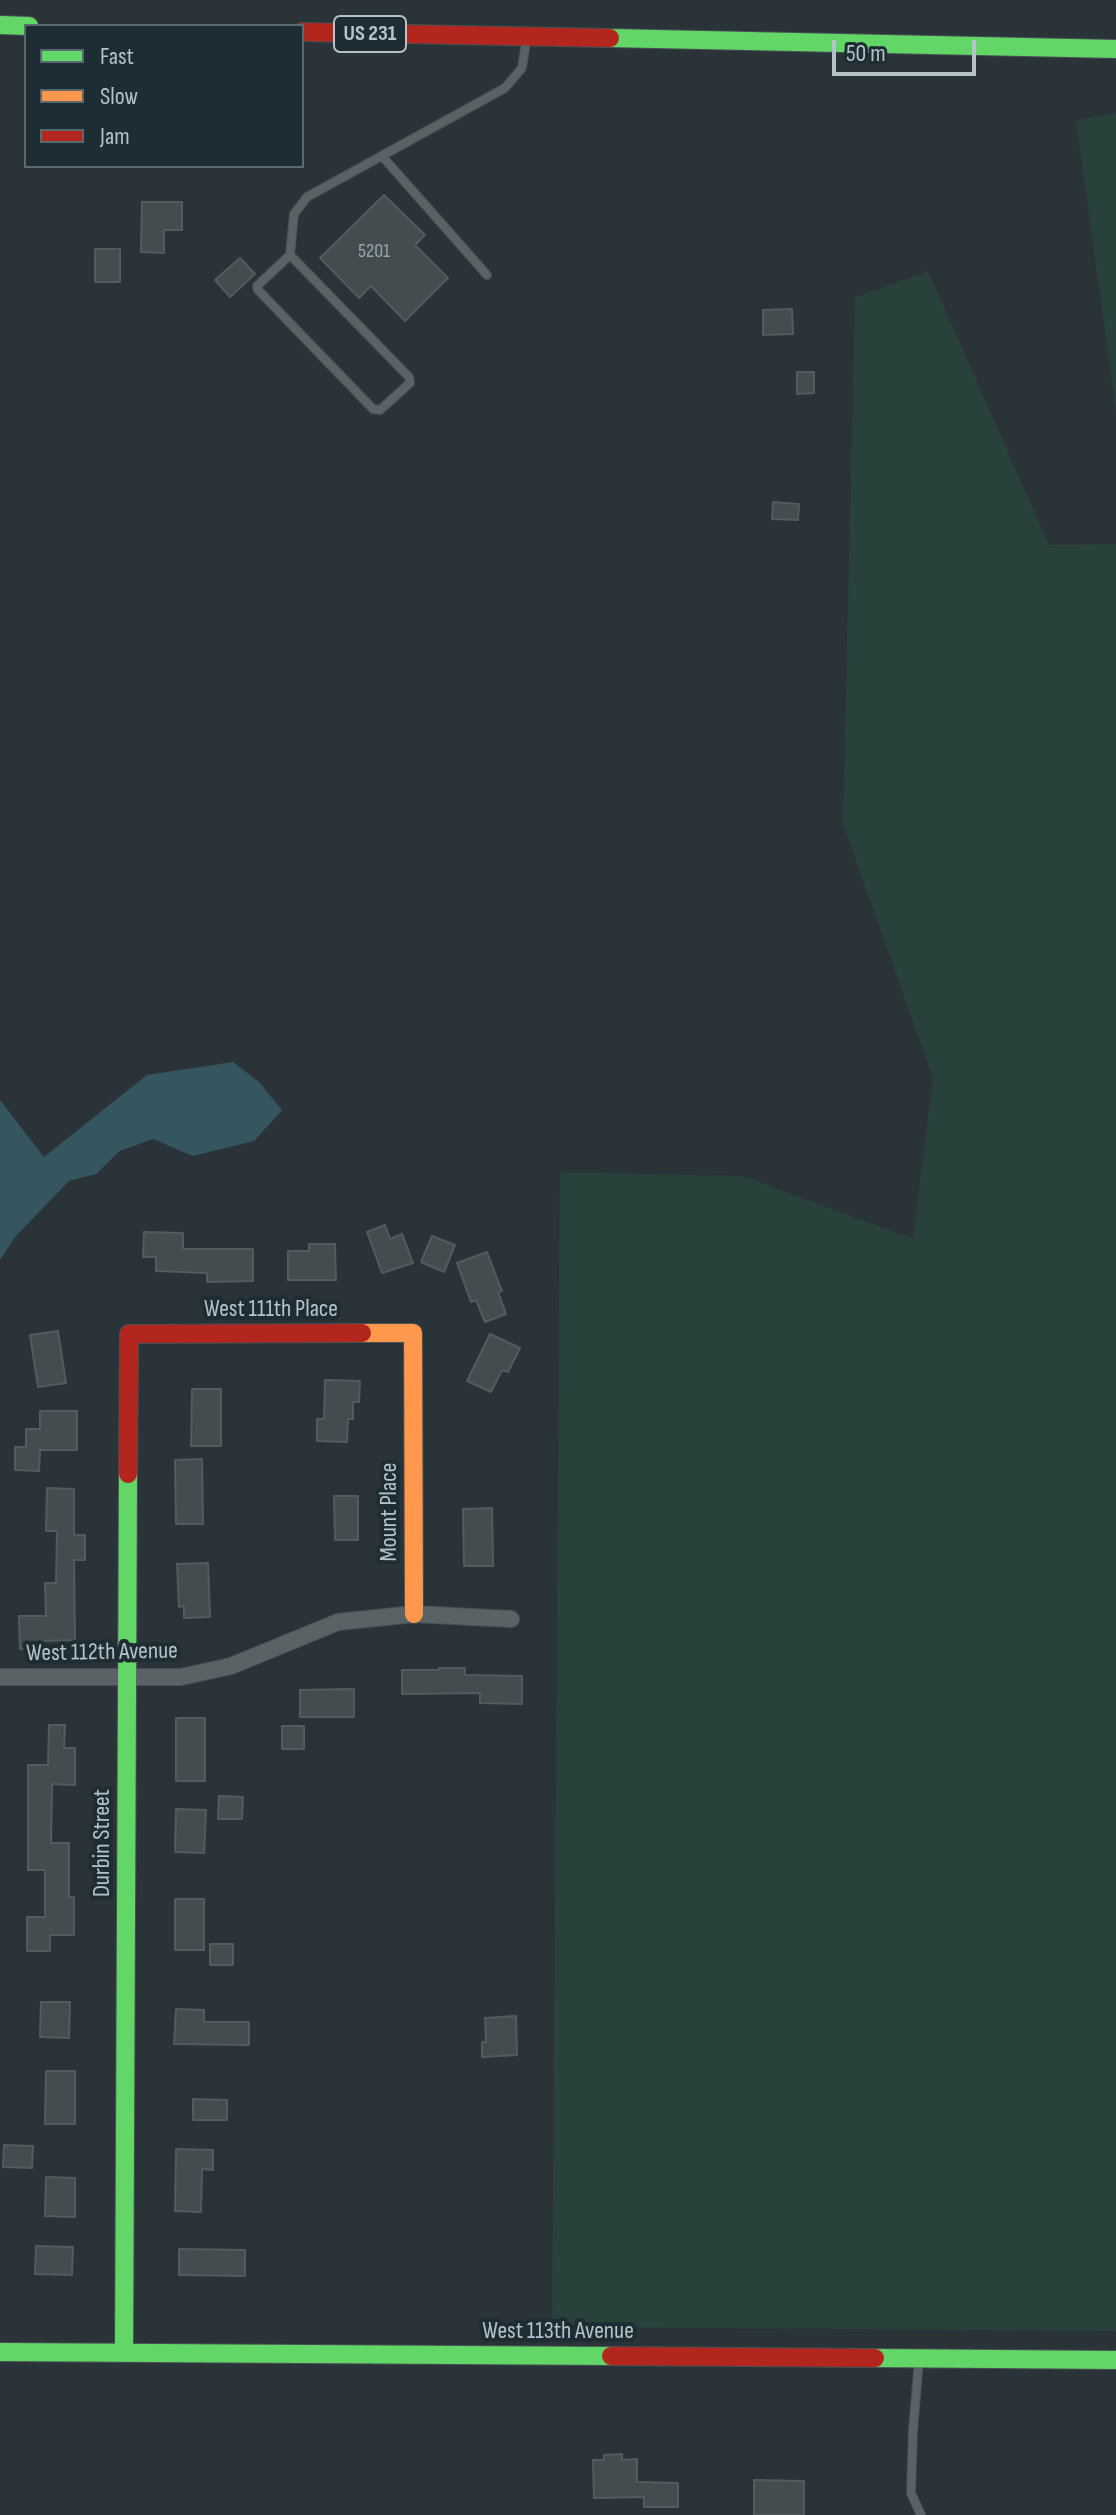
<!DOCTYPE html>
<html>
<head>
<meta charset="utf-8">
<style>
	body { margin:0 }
	#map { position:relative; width:1116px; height:2515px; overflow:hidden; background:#2a3438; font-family:"Sofia Sans Condensed",sans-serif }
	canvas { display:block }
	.legend { position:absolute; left:24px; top:24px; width:280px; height:144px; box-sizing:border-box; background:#1d2d33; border:2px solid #59696f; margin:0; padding:10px 14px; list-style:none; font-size:24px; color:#b3c3c9 }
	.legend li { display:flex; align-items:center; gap:16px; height:40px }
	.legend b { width:40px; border:2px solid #59696f }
	.scale { position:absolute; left:832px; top:40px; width:144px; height:36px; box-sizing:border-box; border:4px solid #b3c3c9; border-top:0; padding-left:10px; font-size:24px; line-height:28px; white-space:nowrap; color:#b3c3c9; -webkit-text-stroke:6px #1d2d33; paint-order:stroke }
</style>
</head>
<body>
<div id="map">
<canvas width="1116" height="2515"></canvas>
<ul class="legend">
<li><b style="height:10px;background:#63d668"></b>Fast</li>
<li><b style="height:10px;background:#ff974d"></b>Slow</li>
<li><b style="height:10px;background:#b3261e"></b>Jam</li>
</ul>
<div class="scale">50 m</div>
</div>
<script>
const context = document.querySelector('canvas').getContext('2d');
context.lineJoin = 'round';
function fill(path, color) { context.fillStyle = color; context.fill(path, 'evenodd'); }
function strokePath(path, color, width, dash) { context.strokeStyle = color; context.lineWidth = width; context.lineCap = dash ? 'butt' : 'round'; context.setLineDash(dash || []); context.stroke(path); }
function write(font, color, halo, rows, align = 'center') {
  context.font = font + ' "Sofia Sans Condensed",sans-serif'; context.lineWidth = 8; context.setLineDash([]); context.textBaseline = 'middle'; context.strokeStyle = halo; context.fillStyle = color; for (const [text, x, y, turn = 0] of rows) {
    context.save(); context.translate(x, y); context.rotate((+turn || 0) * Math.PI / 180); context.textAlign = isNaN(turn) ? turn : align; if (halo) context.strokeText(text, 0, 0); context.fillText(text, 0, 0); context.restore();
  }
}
fill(new Path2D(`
	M1116,113v298l-40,-291z
	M928,271l121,274 67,-1v1787l-564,-4 8,-1155 182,4 171,63 20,-161 -90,-254 12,-526z`), '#29413b');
fill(new Path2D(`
	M233,1062l26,20 23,28 -28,31 -61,15 -40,-17 -33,12 -24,23 -27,7 -54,56 -15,23v-160l44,57 103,-82z`), '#35555f');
const building = new Path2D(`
	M384,195l41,40 -10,10 33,33 -43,43 -34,-35 -12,12 -39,-40z
	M142,202h40v28h-18v23l-23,-1z
	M95,249h25v33h-25z
	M240,258l15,16 -25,23 -15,-17z
	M792,309l1,25 -30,1v-25z
	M797,372h17v21l-17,1z
	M773,502l26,2 -1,16 -26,-1z
	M385,1225l5,14 12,-5 11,29 -31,10 -15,-41z
	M144,1232l39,1v16h70v32l-46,1v-9l-51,-2v-14h-13z
	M432,1236l23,9 -11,27 -23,-10z
	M309,1244h26l1,36h-48v-29h21z
	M487,1252l15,39 -4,1 8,22 -21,8 -9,-22 -5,2 -14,-39z
	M58,1331l8,52 -28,4 -8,-52z
	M490,1334l30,14 -12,24 -6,-2 -11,22 -24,-11z
	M325,1380l35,1 -1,21h-6v17h-5l-1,23 -30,-1v-22h7z
	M192,1389h29v57h-30z
	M40,1411h37v39h-37l-1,21 -24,-1v-23h11v-18h14z
	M202,1459l1,65h-27l-1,-64z
	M47,1488l27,1v46h11v25h-11l1,80 -34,1v7l-21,1 -1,-33h27l-1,-33h11l1,-52h-11z
	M334,1496h24v44h-23z
	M492,1508l1,58h-29l-1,-57z
	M208,1563l2,54 -26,1v-12l-5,1 -2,-43z
	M439,1668h26v7l57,1v28l-42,-1v-10l-78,1v-24h37z
	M354,1689v28h-54v-27z
	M176,1718h29v63h-29z
	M49,1725h16l-1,23h11v37l-23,-1 -1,59h18v54h5v38h-24v16h-23v-34h18v-47h-17v-105h20z
	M282,1726h22v23h-22z
	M219,1796l24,1 -1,22h-24z
	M176,1809l30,1 -2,43 -29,-1z
	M175,1899h29v51h-29z
	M210,1944h23v21h-23z
	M41,2002h29l-1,36 -29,-1z
	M176,2009l28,1v12h45v23l-75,-1z
	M516,2016l1,39 -35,2v-15h4l-1,-24z
	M46,2071h29v53h-30z
	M193,2099l34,1v20h-34z
	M4,2145l29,1 -1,22 -29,-1z
	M176,2149l37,1v20l-11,-1 -1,43 -26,-1z
	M46,2177l29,1v39l-30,-1z
	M36,2246l37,1 -1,28 -37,-1z
	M179,2249l66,1v26l-66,-1z
	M622,2454v6l15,-1v23l41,1v24h-34v-10l-50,1 -1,-38h11v-5z
	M754,2480l50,1v34h-50z`);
fill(building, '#434c4f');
strokePath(building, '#525c5f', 2);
const lane = new Path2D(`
	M382,156l105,119
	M290,255l119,122 1,6 -30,27 -7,-1 -115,-119 -1,-4 33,-31 4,-41 13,-17 198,-109 17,-20 4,-26
	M919,2360l-6,70 -2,63 10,22`);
const street = new Path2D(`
	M0,1677h181l50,-11 107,-44 76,-8 97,5`);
const fast = new Path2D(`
	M0,25l29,1
	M610,38l506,11
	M0,2352l611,4
	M124,2352l4,-878
	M875,2358l241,2`);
const slow = new Path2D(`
	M362,1333h51l1,281`);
const jam = new Path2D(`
	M302,32l308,6
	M128,1474l1,-140 233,-1
	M611,2356l264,2`);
strokePath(lane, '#485053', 10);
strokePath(street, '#485053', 18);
strokePath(fast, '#485053', 20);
strokePath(slow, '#485053', 20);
strokePath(jam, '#485053', 20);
strokePath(lane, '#5a6266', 8);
strokePath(street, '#5a6266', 16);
strokePath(fast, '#63d668', 18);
strokePath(slow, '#ff974d', 18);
strokePath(jam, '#b3261e', 18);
write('20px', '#97a5aa', null, [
	["5201",374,252]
]);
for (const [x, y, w] of [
	[370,34,72]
]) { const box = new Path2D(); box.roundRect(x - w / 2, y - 18, w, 36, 6); context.fillStyle = '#1d2d33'; context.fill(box); strokePath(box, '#b3c3c9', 2); }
write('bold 22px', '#b3c3c9', null, [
	["US 231",370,34]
]);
write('24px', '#b3c3c9', '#1d2d33', [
	["West 111th Place",271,1310],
	["Mount Place",390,1512,-90],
	["West 112th Avenue",102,1653,-1],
	["Durbin Street",103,1843,-90],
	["West 113th Avenue",558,2332]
]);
</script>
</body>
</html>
